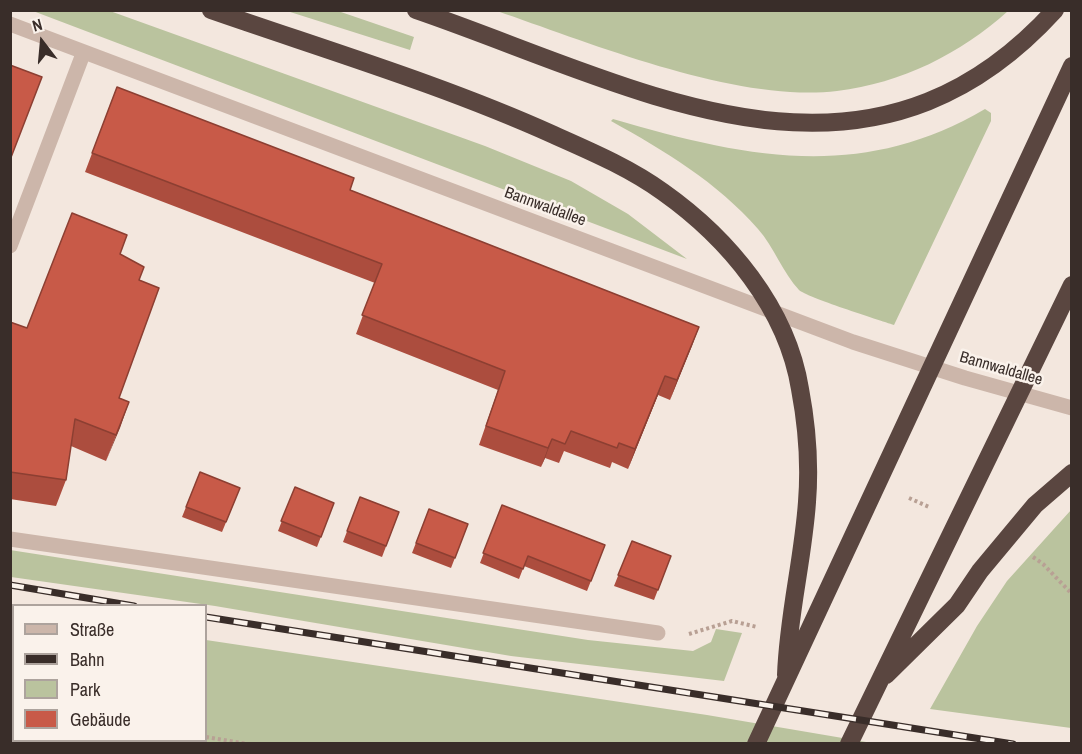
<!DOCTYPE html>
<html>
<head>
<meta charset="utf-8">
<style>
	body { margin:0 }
	#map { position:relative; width:1082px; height:754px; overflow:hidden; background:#f3e7de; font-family:"Archivo Narrow",sans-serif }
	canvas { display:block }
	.frame { position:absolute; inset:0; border:12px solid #392d29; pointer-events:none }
	.legend { position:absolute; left:12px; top:604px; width:195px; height:138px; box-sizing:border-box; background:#faf2eb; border:2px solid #ada39d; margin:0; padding:8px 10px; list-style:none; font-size:18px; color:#392d29 }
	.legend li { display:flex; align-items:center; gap:12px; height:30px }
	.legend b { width:30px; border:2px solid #ada39d }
	.north { position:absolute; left:12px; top:12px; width:60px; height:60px; -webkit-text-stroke:4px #faf2eb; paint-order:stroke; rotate:344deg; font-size:16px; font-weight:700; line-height:24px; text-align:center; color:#392d29 }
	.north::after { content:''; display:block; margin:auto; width:21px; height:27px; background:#392d29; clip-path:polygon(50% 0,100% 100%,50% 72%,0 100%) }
</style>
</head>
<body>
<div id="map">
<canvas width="1082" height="754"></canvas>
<div class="frame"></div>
<ul class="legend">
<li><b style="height:8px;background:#ccb6aa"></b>Straße</li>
<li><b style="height:8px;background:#392d29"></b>Bahn</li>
<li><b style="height:16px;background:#bac39e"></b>Park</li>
<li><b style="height:16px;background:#c85a48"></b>Gebäude</li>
</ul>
<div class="north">N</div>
</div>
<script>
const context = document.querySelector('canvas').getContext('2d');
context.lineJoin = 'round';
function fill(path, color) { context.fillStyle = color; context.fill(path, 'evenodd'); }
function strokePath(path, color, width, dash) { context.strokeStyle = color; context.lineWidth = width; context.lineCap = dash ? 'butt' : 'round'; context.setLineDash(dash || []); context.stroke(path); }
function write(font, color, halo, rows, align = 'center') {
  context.font = font + ' "Archivo Narrow",sans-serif'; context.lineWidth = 5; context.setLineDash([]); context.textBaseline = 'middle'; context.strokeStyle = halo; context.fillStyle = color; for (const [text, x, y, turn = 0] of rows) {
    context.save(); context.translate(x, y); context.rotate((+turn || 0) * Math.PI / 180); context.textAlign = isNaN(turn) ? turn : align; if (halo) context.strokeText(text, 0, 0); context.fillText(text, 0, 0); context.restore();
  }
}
fill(new Path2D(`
	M33,11h77l375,135 86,35 57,33 59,45z
	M287,11h51l76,26 -4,13z
	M497,11l511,-1v1c-48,43 -106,72 -171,80 -100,12 -244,-47 -340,-80z
	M985,109l6,4v8l-97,204c-15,-5 -88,-28 -95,-35 -16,-17 -25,-43 -41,-61 -41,-47 -93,-78 -147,-108l2,-2c131,38 246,64 372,-10z
	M1071,510v218l-141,-19 47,-83 30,-45z
	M10,550l578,90 105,11 18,-9 5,-13 26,4 -18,48 -213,-25 -296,-50 -204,-29z
	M10,610l4,1v129h192v-100l501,75 165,28h-859z`), '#bac39e');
strokePath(new Path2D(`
	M909,498l20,9
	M1033,557l10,7 29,30
	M689,634l43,-13 25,6
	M10,706l4,1
	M206,737l41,7
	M170,740v4`), '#b8a094', 4, [3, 3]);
strokePath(new Path2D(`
	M10,24l843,318 112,36 107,30
	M10,246l73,-192
	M10,539l648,94`), '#ccb6aa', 15);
strokePath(new Path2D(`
	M211,10c115,40 232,75 343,125 36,16 76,33 109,57 65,46 124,116 137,197 7,37 10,75 7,113 -4,58 -19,114 -21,173
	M416,10c219,75 447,211 639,0
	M886,675l71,-70 23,-34 55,-66 37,-32
	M756,744l316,-678
	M849,744l223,-459`), '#5a4640', 18);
const rail = new Path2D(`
	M10,585l124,21
	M206,617l807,127`);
strokePath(rail, '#392d29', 7);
strokePath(rail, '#faf2eb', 4.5, [14]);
fill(new Path2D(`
	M117,87l233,103 349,137 -29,73 -12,-5 -30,74 -16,-7 -2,6 -46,-17 -5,12 -14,-5 -4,9 -62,-22 19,-55 -142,-56 19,-51 -290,-111z
	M120,254l19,26 -20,118 10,4 -23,59 -35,-15 -5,34 -10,26 -46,-7v-177l17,6z
	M200,472l36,26 -14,34 -40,-15z
	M295,487l39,16 -17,44 -39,-16z
	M360,497l39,15 -17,45 -39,-15z
	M502,505l103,40 -18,46 -63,-25 -5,13 -39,-16z
	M429,509l39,15 -17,44 -39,-15z
	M632,541l39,15 -17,44 -40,-14z`), '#ac4d3e');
fill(new Path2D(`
	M699,327l-7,19 -22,54 7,-20z
	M665,376l-7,19 -30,74 7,-20z
	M129,402l-9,26 -14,33 10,-26z
	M552,439l-7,19 -4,9 7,-19z`), '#8c3f32');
const building = new Path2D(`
	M10,65l32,12 -32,83z
	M117,87l237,91 -4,12 349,137 -22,53 -12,-4 -30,73 -16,-6 -2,5 -46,-17 -6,13 -13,-5 -4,9 -62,-22 19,-55 -143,-56 20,-51 -290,-111z
	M72,213l55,22 -7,19 24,13 -5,13 20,8 -40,110 10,4 -13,33 -41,-16 -9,61 -56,-8v-150l17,6z
	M200,472l40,16 -14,34 -40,-15z
	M295,487l39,16 -13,34 -40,-16z
	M360,497l39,15 -13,34 -39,-15z
	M502,505l103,40 -14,36 -63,-25 -5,13 -40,-16z
	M429,509l39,15 -13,34 -39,-15z
	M632,541l39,15 -13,34 -40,-15z`);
fill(building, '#c85a48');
strokePath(building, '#8c3f32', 1.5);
write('16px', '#392d29', '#faf2eb', [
	["Bannwaldallee",545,207,20],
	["Bannwaldallee",1001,369,16]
]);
</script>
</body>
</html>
